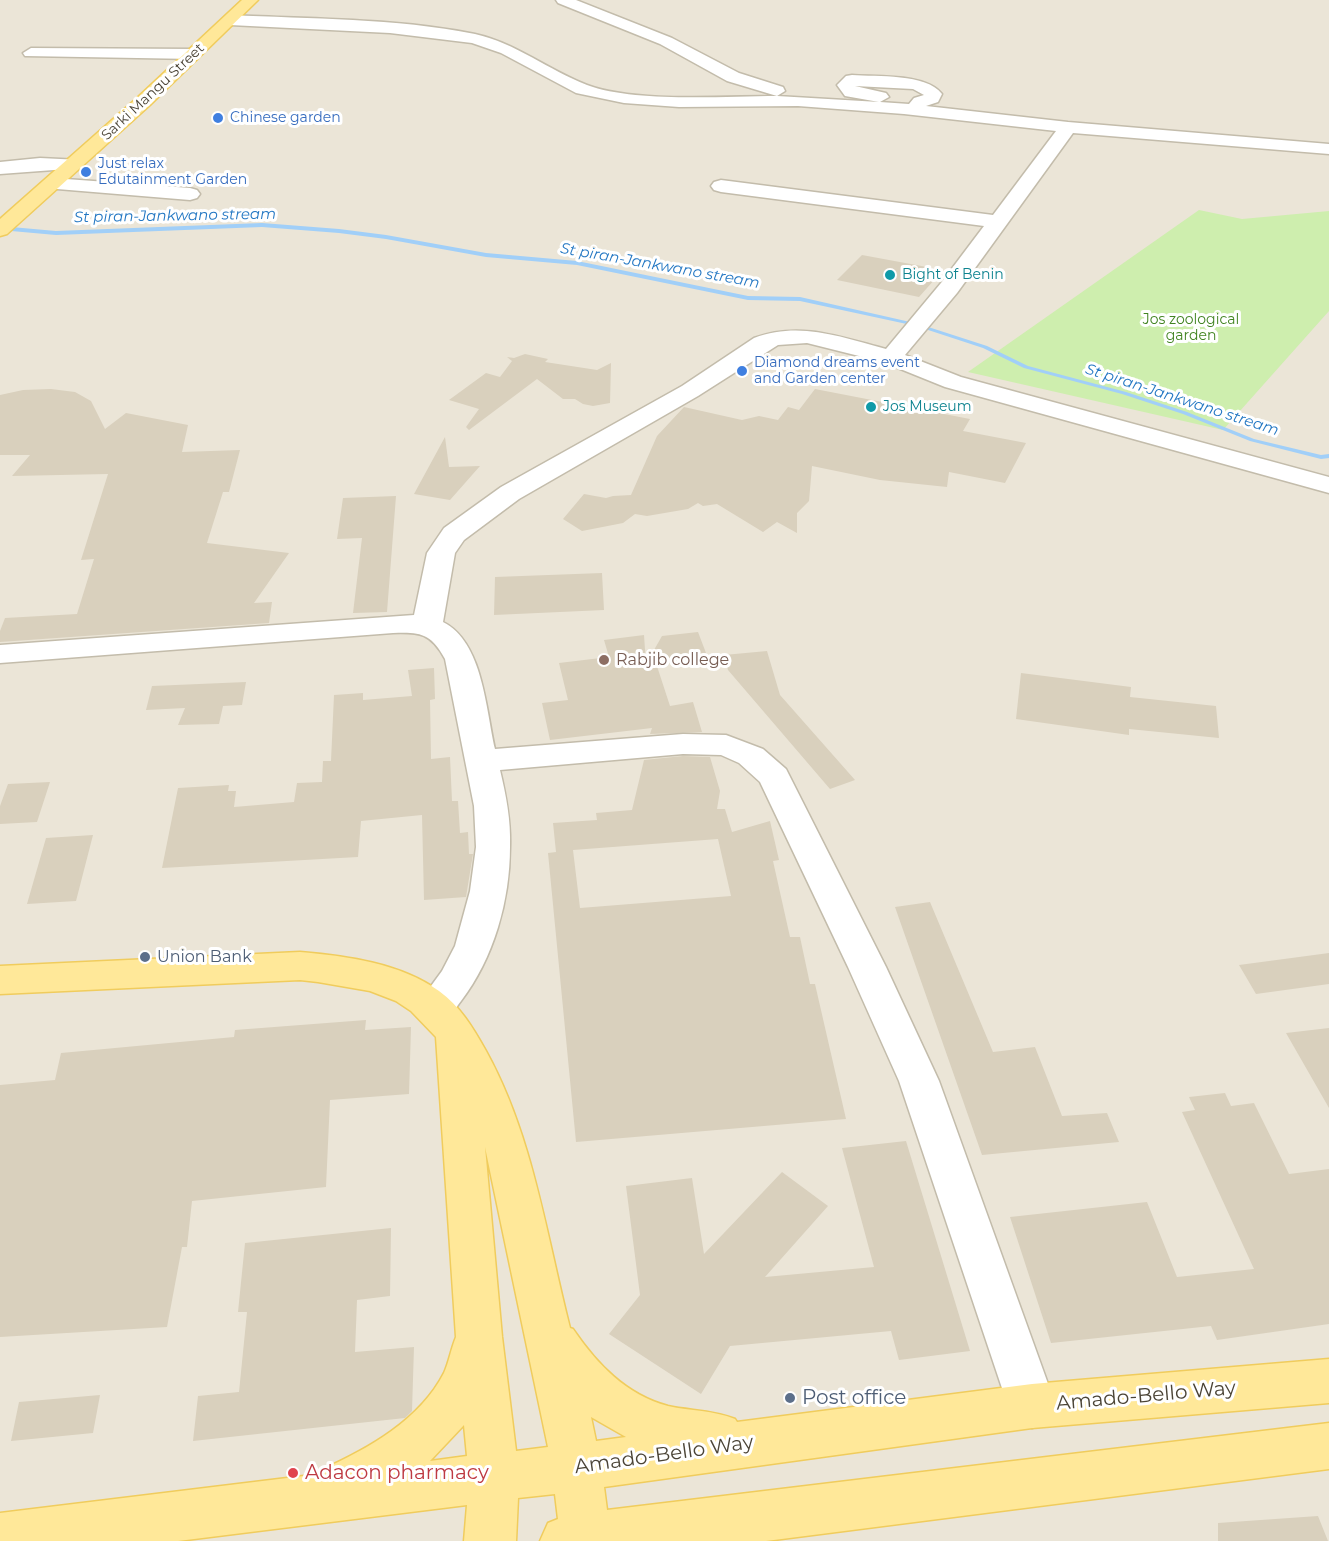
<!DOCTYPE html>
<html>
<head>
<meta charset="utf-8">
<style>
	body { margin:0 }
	canvas { display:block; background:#f6f3e9 }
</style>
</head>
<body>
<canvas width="1329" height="1541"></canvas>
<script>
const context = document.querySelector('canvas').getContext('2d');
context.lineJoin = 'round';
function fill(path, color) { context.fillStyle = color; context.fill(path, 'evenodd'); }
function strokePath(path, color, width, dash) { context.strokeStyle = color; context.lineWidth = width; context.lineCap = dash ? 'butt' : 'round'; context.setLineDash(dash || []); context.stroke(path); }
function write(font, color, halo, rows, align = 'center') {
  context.font = font + ' Montserrat,sans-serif'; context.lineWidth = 6; context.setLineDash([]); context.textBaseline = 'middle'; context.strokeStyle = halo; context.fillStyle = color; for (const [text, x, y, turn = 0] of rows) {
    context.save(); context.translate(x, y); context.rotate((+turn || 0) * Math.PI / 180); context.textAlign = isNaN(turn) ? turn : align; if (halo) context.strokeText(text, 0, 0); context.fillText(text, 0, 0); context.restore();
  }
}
fill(new Path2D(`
	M0,0h1329v1541h-1329z`), '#ebe5d7');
fill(new Path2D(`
	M1199,210l43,9 87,-8v100l-106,119 -255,-58z`), '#ceeeae');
fill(new Path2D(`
	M262,223l77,6 47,6 100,18 91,8 171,35 52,1 119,27 68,22 41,20 98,26 61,20 67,27 67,16 8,-1v4l-8,1 -71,-18 -67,-27 -61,-20 -98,-26 -41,-20 -67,-22 -116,-25 -52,-1 -171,-35 -91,-8 -100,-18 -47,-6 -77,-6 -206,8 -56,-5v-4l56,5z`), '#a1cff8');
fill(new Path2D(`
	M862,255l81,15 -24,27 -82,-17z
	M525,354l23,5 -3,3 52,8 14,-7 -1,40 -17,3 -10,-2 -8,-5h-12l-26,-20 -68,51 -3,-3 13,-18 -30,-9 37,-27 14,4 12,-16 -5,-4 7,1z
	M51,389l24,3 16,9 14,28 21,-16 62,12 -6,27 58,-2 -11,42h-6l-16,51 82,10 -35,50 18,-1 -3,21 -269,19v-11l5,-13 72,-4 17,-55 -13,1 27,-86 -96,2 18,-21h-30v-60l23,-5z
	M815,389l155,30 -7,12 63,12 -21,40 -56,-11 -2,15 -67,-7 -68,-14 -3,35 -12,12v20l-20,-11 -14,10 -46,-28 -14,2 -5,-3 -10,6 -41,7 -12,-2 -12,9 -41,8 -19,-12 21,-25 22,4 7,-2 18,-1 26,-59 27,-29 58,13 17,-4 19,4 10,-13 11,3z
	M445,437l4,30 31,-1 -30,34 -36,-6z
	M396,496l-9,116 -34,1 9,-75 -25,1 6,-41z
	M602,573l2,37 -110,5 1,-38z
	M698,632l8,21 -51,7 15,46 23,-4 9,30 -52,2 2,-6 -102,12 -8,-37 26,-3 -9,-37 50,-6 -5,-17 40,-5 2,29 16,-28z
	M767,651l13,44 75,85 -25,9 -102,-119 -4,-15z
	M434,668l1,31 -5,1 1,59 19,-2 2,44h6l2,32 8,-1 1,22h4l-7,43 -42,3 -2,-85 -61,6 -3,36 -196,11 16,-80 51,-3 -1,6h8l-2,16 60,-5 3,-19 25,-1 1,-21h8l3,-66 29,-2v7l49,-4 -4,-26z
	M1021,673l110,14 -1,10 86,9 3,32 -90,-9v6l-113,-16z
	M246,682l-4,23 -19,1 -4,18 -41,1 7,-17 -39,2 6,-24z
	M683,756l27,1 10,34 -3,18h8l7,23 38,-11 9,39 -6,1 17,76h10l10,47h5l31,135 -270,23 -28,-289 8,-1 -3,-29 44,-3 -1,-7 36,-3 12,-50zM718,839l13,57 -151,12 -7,-58z
	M50,782l-13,40 -37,2v-18l8,-22z
	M93,835l-17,66 -49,3 19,-66z
	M930,902l63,150 42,-5 27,69 45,-3 12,29 -137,13 -87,-248z
	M1329,953v31l-73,10 -17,-29z
	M366,1020l-1,10 46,-3 -2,67 -79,6 -4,87 -134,14 -5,46h-5l-15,80 -167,10v-252l55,-5 6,-27 173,-16 1,-7z
	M1329,1028v80l-43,-75z
	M1225,1093l6,13 23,-3 35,71 40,-5v155l-112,16 -6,-14 -160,17 -41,-126 137,-15 30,75 77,-8 -72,-157 13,-2 -6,-13z
	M906,1141l64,210 -71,9 -8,-29 -161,15 -29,48 -92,-60 31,-39 -14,-109 66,-8 12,76 78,-82 46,34 -63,71 109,-10 -32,-119z
	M391,1228l-1,68 -33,4 -2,52 59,-5 -2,64 -7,7 -212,23 5,-45 41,-4 8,-80h-9l7,-69z
	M100,1395l-7,38 -82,8 8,-39z
	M1318,1516l10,25h-110v-18z`), '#d9d0bd');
const minor = new Path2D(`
	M556,0h20l96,38 67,35 44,14 2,4 -8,5 102,6 -34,-6 -8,-11 9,-9 6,-1c25,2 74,-2 90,19l-4,8 -12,4 142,16 261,22v10l-256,-21 -116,160 -52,62 56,22 368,100v16l-384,-106 -62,-25 -76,-19 -29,2 -80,51 -179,103 -55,41 -9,13 -12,69c40,20 43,88 52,127l188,-15 43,1 37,14 23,20 100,198 53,114 117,325 -7,16 -17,6 -17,-6 -7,-16 -109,-325 -51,-114 -88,-185 -21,-19 -18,-8 -38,-1 -183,16c6,25 11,50 10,77 0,53 -16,111 -49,154 -4,5 -9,14 -14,18 -10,5 -17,2 -27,-1l-5,-10 27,-37 13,-25 15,-55 6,-44 -2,-41 -29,-147c-14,-26 -25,-27 -52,-26l-393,30v-18l414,-30 13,-62 17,-25 57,-41 181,-101 72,-48c46,-17 86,-1 132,11l55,-66 43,-57 -263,-34 -7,-2 -3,-4 3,-4 7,-2 272,35 63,-84 -152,-17 -106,-8 -119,1 -55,-4 -48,-10 -75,-40 -29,-10 -82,-10 -160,-8 -8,-5 8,-5c81,4 165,3 245,19 41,9 73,36 112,51 48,18 137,11 190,11l-50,-15 -67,-37 -102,-41zM855,86l58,3 11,6 -10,3 -5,6 -29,-2 9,-5 -3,-4z
	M31,48l163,1 8,5 -8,5 -169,-3 -2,-3z
	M40,158l41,2 2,4 -2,4 -81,6v-12z
	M52,178l138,10 7,2 3,4 -3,4 -7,2 -145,-12 -3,-4 3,-4z`);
const major = new Path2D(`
	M242,0h16l-108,105 -143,129 -7,2v-17l138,-122z
	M300,952c46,4 100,11 139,39 21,15 34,37 47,60 47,85 60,183 84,277l3,1c24,35 53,66 95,77 23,5 45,4 67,13l2,3 295,-38 297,-25v44l-297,25 -428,59 3,23 722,-87v46l-563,72h-226l8,-18 10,-4 -3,-25 -37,4 -2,43h-52l3,-36 -289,36h-178v-28l320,-39 1,-4c47,-21 99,-50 123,-97 5,-11 7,-24 12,-36l-20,-300 -25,-26 -15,-10 -26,-10 -52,-9 -18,-2 -300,14v-28zM485,1147l63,300 -32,4 -14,-114zM591,1417l35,20 -30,4zM464,1425l3,31 -37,5z`);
strokePath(minor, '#c3bcab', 3);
strokePath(major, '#f0cc5d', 3);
fill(minor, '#fff');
fill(major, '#ffe899');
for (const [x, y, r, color] of [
	[218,118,6,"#3f7fe0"],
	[86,172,6,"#3f7fe0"],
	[890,275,6,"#0f9aa8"],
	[742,371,6,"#3f7fe0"],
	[871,407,6,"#0f9aa8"],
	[604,660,6,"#8d6e63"],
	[145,957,6,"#5c6f8a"],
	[790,1398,6,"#5c6f8a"],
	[293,1473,6,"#e0444e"]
]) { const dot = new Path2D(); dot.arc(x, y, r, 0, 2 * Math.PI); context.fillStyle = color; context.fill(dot); strokePath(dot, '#fff', 2); }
write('14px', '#4b4436', '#fff', [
	["Sarki Mangu Street",153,92,-43]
]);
write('14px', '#366cbe', '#fff', [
	["Chinese garden",230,118],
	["Just relax",98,164],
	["Edutainment Garden",98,180],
	["Diamond dreams event",754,363],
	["and Garden center",754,379]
], 'left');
write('14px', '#0d838f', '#fff', [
	["Bight of Benin",902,275],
	["Jos Museum",883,407]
], 'left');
write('14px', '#428422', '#fff', [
	["Jos zoological",1191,320],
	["garden",1191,336]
]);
write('italic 15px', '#2377c3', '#fff', [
	["St piran-Jankwano stream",175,216,-1],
	["St piran-Jankwano stream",660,266,10],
	["St piran-Jankwano stream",1182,400,18]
]);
write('16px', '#785e54', '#fff', [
	["Rabjib college",616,660]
], 'left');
write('16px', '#4e5e75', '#fff', [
	["Union Bank",157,957]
], 'left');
write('20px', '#4b4436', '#fff', [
	["Amado-Bello Way",1146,1396,-5],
	["Amado-Bello Way",664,1455,-8]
]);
write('20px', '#4e5e75', '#fff', [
	["Post office",802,1398]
], 'left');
write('20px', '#be3a42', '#fff', [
	["Adacon pharmacy",305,1473]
], 'left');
</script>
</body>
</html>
